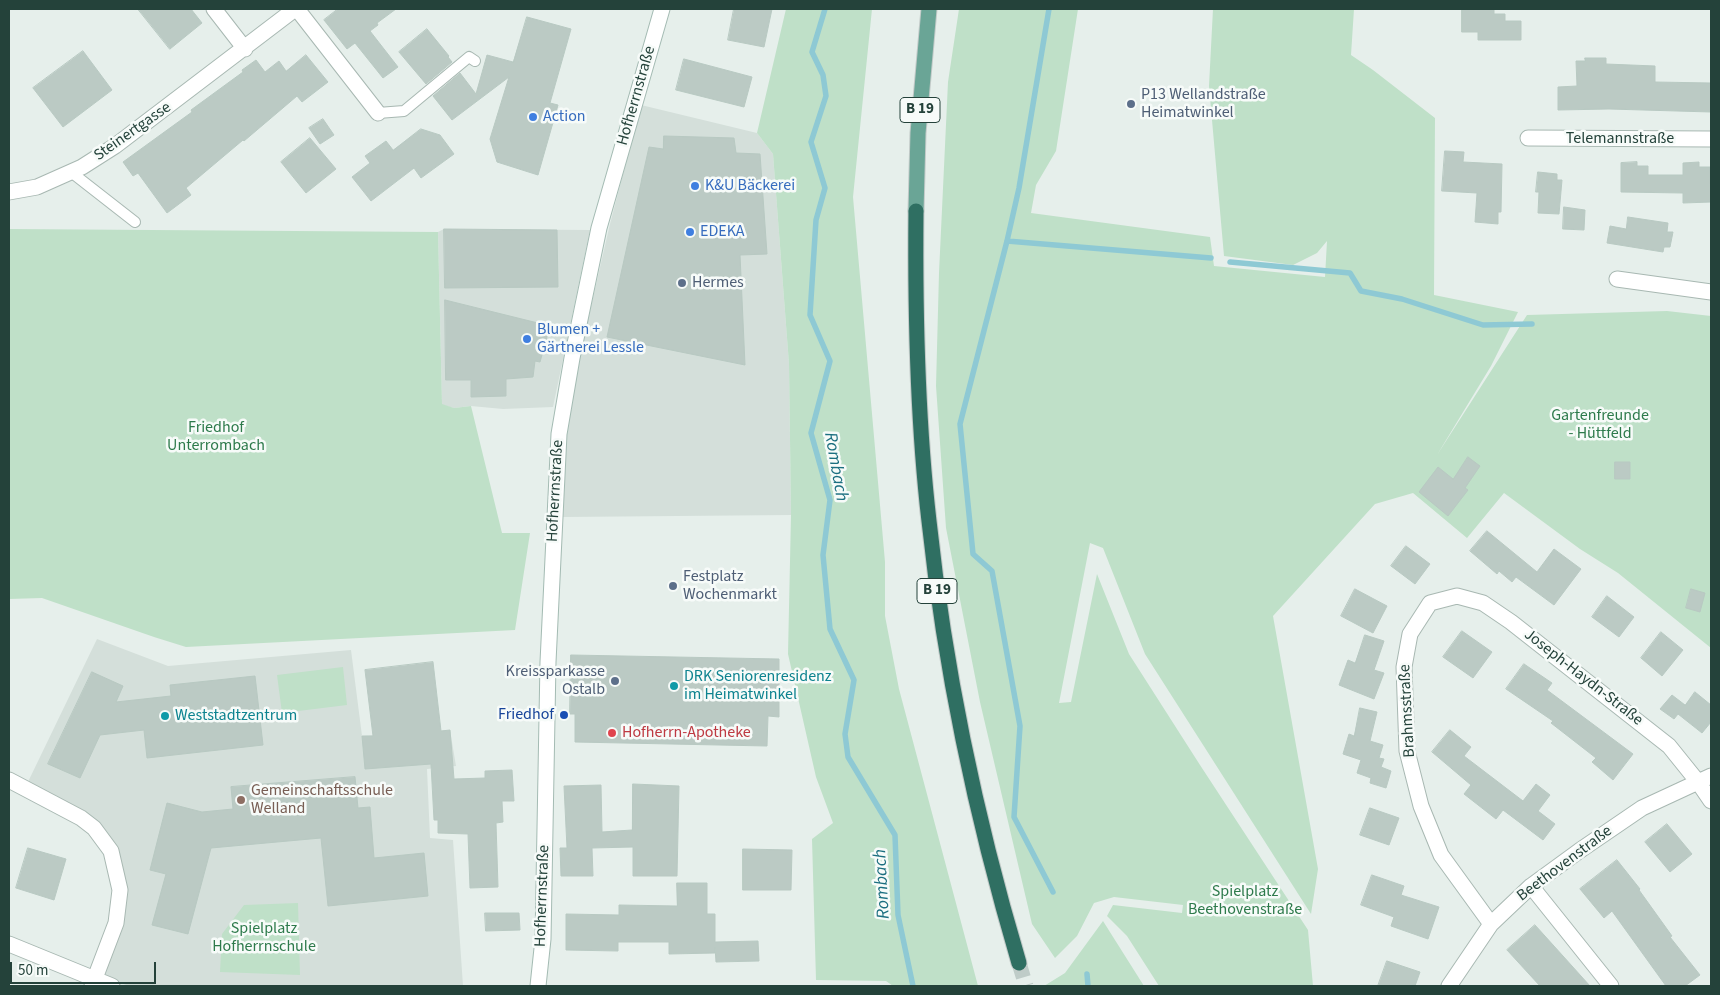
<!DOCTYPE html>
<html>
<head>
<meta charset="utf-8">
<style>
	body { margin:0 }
	#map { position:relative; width:1720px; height:995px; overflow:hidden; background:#e6efeb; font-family:"Source Sans 3",sans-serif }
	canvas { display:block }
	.frame { position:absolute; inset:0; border:10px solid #24423a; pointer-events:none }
	.scale { position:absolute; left:10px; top:962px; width:146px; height:22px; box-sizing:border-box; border:2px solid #24423a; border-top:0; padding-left:6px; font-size:15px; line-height:18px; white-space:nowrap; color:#24423a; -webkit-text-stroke:4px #f7fbf9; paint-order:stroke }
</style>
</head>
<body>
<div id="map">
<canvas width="1720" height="995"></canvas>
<div class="frame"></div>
<div class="scale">50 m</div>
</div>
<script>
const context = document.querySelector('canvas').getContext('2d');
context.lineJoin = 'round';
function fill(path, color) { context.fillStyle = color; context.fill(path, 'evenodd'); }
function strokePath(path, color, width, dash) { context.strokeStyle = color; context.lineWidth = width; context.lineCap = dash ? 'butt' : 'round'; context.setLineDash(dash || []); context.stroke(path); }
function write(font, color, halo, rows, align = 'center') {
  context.font = font + ' "Source Sans 3",sans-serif'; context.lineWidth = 5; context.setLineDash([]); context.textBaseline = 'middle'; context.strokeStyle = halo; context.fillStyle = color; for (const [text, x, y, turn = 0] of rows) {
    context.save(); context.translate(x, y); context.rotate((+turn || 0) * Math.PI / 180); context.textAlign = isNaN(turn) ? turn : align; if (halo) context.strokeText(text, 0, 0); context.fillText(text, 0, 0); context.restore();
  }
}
fill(new Path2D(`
	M641,105l116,28 16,21 16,210 2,151 -228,2 5,-111 42,-182z
	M444,229l146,1 -37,177 -50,2 -32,-3 -17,2 -12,-3 -4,-173z
	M97,639l71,27 183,-16 11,86 88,-6 6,36 -29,3 3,69 23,2 10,146h-334l-28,-10 20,-49 -5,-77 -90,-64z`), '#d4dfda');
fill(new Path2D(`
	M786,9h86l-19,188 32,365v54l14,73 79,297h-85l-7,-5 -70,-1 -4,-141 21,-16 -17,-46 -28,-123 3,-139 -2,-151 -16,-210 -16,-21z
	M959,9h119l-22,142 -20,34 -5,28 179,24 4,29 111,11 2,-36 -10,12 -24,12 -69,-9 -15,-170 4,-77h141l-3,46 22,15 62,48 -1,177 84,17 -27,54 -54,89 90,-140 140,-4 44,5v332l-93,-75 -38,-24 -76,-56 -37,45 -54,-45 -38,11 -102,112 45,253 -7,45 -166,-260 -42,-106 -13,-5 -31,160 12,-1 26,-128 32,80 71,111 108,165 5,56h-154l-32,-50 -20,-20 6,-11 69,8 1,-8 -69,-8 -20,6 -17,33 -22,22 -23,-34 -52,-222 -34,-174 -10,-142 3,-113 9,-191z
	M9,229l429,3 4,172 12,4 17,-2 31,127h28l-15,97 -329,17 -32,-10 -112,-39 -33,1z
	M343,667l4,38 -65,8 -5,-38z
	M298,903l2,72 -80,-3 2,-38 22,-29z
	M1103,921l41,65h-100l21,-13z`), '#bfe0c8');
strokePath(new Path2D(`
	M825,9l-13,43 11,23 3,21 -15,46 14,46 -9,32 -6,95 20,46 -19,72 19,67 -7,55 7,74 24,51 -9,54 3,23 47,78 3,80 15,71
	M1049,9l-30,179 -12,53 -47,183 13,130 19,17 28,155 -6,91 39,75
	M1007,241l204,17
	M1230,262l120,11 11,18 41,8 81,26 49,-1
	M1087,974l1,12`), '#8ec9d4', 5.5);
const building = new Path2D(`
	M138,9h53l11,14 -32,26z
	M338,9h58l-19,14 1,2 -8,6 28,36 -15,11 -28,-35 -8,6 -23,-29z
	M734,9h38l-8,38 -36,-7z
	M1462,9h32v5h11v7h16v19h-43v-8h-16z
	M527,17l44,12 -21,74 8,2 -20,70 -41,-13 -7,-23 19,-62 -57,43 -19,-24 27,-23 16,21 11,-39 26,7z
	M427,29l22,27 -1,1 4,5 -26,22 -27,-32z
	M83,51l29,39 -49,37 -30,-39z
	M306,55l22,27 -26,20 -5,-6 -53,45 -1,-1 -57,48 5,7 -24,18 -29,-40 -5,3 -10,-14 69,-50 -1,-2 52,-38 -1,-2 14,-10 9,12 14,-11 7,10z
	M1585,58h21v6l49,2v16l56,1v29l-102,-3 -51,1v-23l19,-1 -1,-25h9z
	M684,59l68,18 -8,30 -68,-17z
	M323,119l11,16 -14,9 -11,-16z
	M421,129l19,6 14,19 -33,24 -7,-10 -43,33 -19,-24 18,-14 -5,-7 21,-15 7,9z
	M664,136l70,2 2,15 24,1 7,100 -27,1 5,110 -138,-28 42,-190 14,2z
	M310,138l26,31 -30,24 -25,-31z
	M1445,151l19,1 -1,10 39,2 -1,48h-3v12l-23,-2 2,-29 -35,-2z
	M1637,162v4h11v9h35v-12l16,-1v5h11l1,35 -28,1v-10l-62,-1v-29z
	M1538,172l19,2v6h5l-3,34 -21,-1 1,-21h-3z
	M1564,207l21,3 -1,20 -21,-1z
	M1628,217l40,6 -1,9h6l-3,15h-6l-1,5 -56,-9 3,-17 16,3z
	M444,229l113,1 1,57 -113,1z
	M445,300l105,26 -10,36 -5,-1 -2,16 -27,2v17l-35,1v-17h-25z
	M1468,457l12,9 -15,22 3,2 -20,26 -29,-24 19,-25 15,12z
	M1615,462h15v17h-15z
	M1487,531l50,41 17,-23 27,20 -27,36 -38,-28 -4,5 -13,-11 -2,3 -27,-23z
	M1406,546l24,18 -15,20 -24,-18z
	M1355,589l32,17 -14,27 -32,-17z
	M1691,589l14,4 -5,19 -14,-4z
	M1607,596l27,21 -15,20 -27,-20z
	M1462,631l30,21 -19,26 -30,-21z
	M1661,632l22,18 -21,26 -21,-18z
	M1365,635l19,6 -10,29 10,3 -10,26 -35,-14 9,-25 7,3z
	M571,655l208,4v58l-11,-1 -1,30 -192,-4v-28h-5z
	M433,662l8,69 9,-1 4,49 31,-1v-7l27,-1 2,31h-12l1,21 -7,1 2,64 -28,1 -2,-54 -30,-1v-13h-4l-3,-56 -66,5 -3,-33h11l-8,-66z
	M1524,664l28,19 -5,7 86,64 -20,26 -21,-18 4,-4 -45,-35 2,-2 -47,-32z
	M92,672l31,14 -7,16 55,-6 -1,-11 85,-9 8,69 -116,13 -3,-28 -44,5 -20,43 -32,-14z
	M1695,692l16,13v17l-9,11 -24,-19 -4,5 -14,-10 12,-14 13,10z
	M1360,708l17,4 -7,29 13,4 -4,13 5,1 -3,8 10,4 -5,17 -16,-5 1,-5 -14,-5 4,-13 -18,-6 6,-20 5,2z
	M1450,730l21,17 -7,9 59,45 13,-17 14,11 -12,16 17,13 -12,16 -40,-30 -7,9 -32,-25 7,-9 -39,-33z
	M355,777l3,31 12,-1 4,51 50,-5 4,43 -100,10 -7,-68 -110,10 -23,86 -36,-9 14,-51 -16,-4 17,-67 35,9 31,-3 -2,-22z
	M633,784l46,2 -2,90h-44v-29l-41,1 1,28h-32l-1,-28h7l-3,-62 37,-1 1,47 30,-2z
	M1370,808l29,10 -10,27 -29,-10z
	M1667,824l25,30 -22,18 -25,-30z
	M28,848l38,11 -12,41 -38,-12z
	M743,849l49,1 -1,40h-48z
	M1617,860l23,29 -1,1 33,46 -2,1 30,38 -15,11h-19l-54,-75 -8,7 -24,-29z
	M1372,875l32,11 -3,9 38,12 -11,32 -37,-13 3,-9 -33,-12z
	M677,883h30v31h8v28l43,-1 1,20 -43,1 -1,-15v6l-46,1v-12h-51v9l-52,-1v-36l53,1v-10l58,1z
	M485,913h34l1,17 -34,1z
	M1535,925l28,31 27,30h-50l-33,-36z
	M1387,961l33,11 -5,14h-37z`);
fill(building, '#bbcac4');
strokePath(building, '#b8c9c2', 1);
strokePath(new Path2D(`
	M1019,963l7,23`), '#bfccc8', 15, [15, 8]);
const lane = new Path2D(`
	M378,113l26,-2 65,-54 6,4
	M71,172l64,50`);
const street = new Path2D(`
	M214,9l31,40
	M297,9l81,104
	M1528,138l183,1
	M9,192l28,-5 45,-20 33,-21 180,-137
	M1617,279l94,13
	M9,780l72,38 13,10 17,23 9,39 -4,33 -24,63
	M1531,886l80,100
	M1491,924l-50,-69 -20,-49 -14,-55 -3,-84 6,-33 20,-31 27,-7 26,7 28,19 158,124 29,36 13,19
	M9,944l103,42
	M1449,986l42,-62 40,-38 48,-35 63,-43 69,-32`);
const secondary = new Path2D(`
	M538,986l5,-47 5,-277 11,-228 13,-76 27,-130 63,-219`);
const primary = new Path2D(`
	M916,211l2,-78 11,-124`);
const highway = new Path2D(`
	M916,211c-1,104 1,207 13,310 16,150 47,297 90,442`);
strokePath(lane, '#a8b8b2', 12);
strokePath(street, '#a8b8b2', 17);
strokePath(secondary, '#a4bbb3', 17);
strokePath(primary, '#c2cac8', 17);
strokePath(highway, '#c2cac8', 17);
strokePath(lane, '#fff', 10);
strokePath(street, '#fff', 15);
strokePath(secondary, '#fff', 15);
strokePath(primary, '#6aa596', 15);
strokePath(highway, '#2f6f62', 15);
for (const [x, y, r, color] of [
	[1131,104,5,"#5c6f8a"],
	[533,117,5,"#3f7fe0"],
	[695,186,5,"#3f7fe0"],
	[690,232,5,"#3f7fe0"],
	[682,283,5,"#5c6f8a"],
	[527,339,5,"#3f7fe0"],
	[673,586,5,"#5c6f8a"],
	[615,681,5,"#5c6f8a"],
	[674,686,5,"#0f9aa8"],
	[564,715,5,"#1a4fb4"],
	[165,716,5,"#0f9aa8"],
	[612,733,5,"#e0444e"],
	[241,800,5,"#8d6e63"]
]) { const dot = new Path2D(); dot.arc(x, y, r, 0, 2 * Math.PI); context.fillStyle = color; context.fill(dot); strokePath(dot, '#f7fbf9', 2); }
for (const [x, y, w] of [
	[920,110,40],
	[937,591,40]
]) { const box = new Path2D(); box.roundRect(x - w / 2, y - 12.5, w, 25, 4); context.fillStyle = '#f7fbf9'; context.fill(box); strokePath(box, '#24423a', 1); }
write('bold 15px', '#24423a', null, [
	["B 19",920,110],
	["B 19",937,591]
]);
write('16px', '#4e5e75', '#f7fbf9', [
	["P13 Wellandstraße",1141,95],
	["Heimatwinkel",1141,113],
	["Hermes",692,283],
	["Festplatz",683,577],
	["Wochenmarkt",683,595],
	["Kreissparkasse",605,672,"right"],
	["Ostalb",605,690,"right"]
], 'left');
write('16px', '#24423a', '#f7fbf9', [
	["Hofherrnstraße",637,96,-74],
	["Steinertgasse",133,132,-35],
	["Telemannstraße",1620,139],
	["Hofherrnstraße",556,491,-87],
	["Joseph-Haydn-Straße",1583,678,38],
	["Brahmsstraße",1408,711,-93],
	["Beethovenstraße",1565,864,-37],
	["Hofherrnstraße",543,896,-88]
]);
write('16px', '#366cbe', '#f7fbf9', [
	["Action",543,117],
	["K&U Bäckerei",705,186],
	["EDEKA",700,232],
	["Blumen +",537,330],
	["Gärtnerei Lessle",537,348]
], 'left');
write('16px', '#2d7a4b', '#f7fbf9', [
	["Gartenfreunde",1600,416],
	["- Hüttfeld",1600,434],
	["Friedhof",216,428],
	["Unterrombach",216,446],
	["Spielplatz",1245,892],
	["Beethovenstraße",1245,910],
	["Spielplatz",264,929],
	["Hofherrnschule",264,947]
]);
write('16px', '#0d838f', '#f7fbf9', [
	["DRK Seniorenresidenz",684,677],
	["im Heimatwinkel",684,695],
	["Weststadtzentrum",175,716]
], 'left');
write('16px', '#164399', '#f7fbf9', [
	["Friedhof",554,715]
], 'right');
write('16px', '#be3a42', '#f7fbf9', [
	["Hofherrn-Apotheke",622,733]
], 'left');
write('16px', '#785e54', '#f7fbf9', [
	["Gemeinschaftsschule",251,791],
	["Welland",251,809]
], 'left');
write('italic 18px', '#1c6f80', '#f7fbf9', [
	["Rombach",835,467,80],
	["Rombach",883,884,-93]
]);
</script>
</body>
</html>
